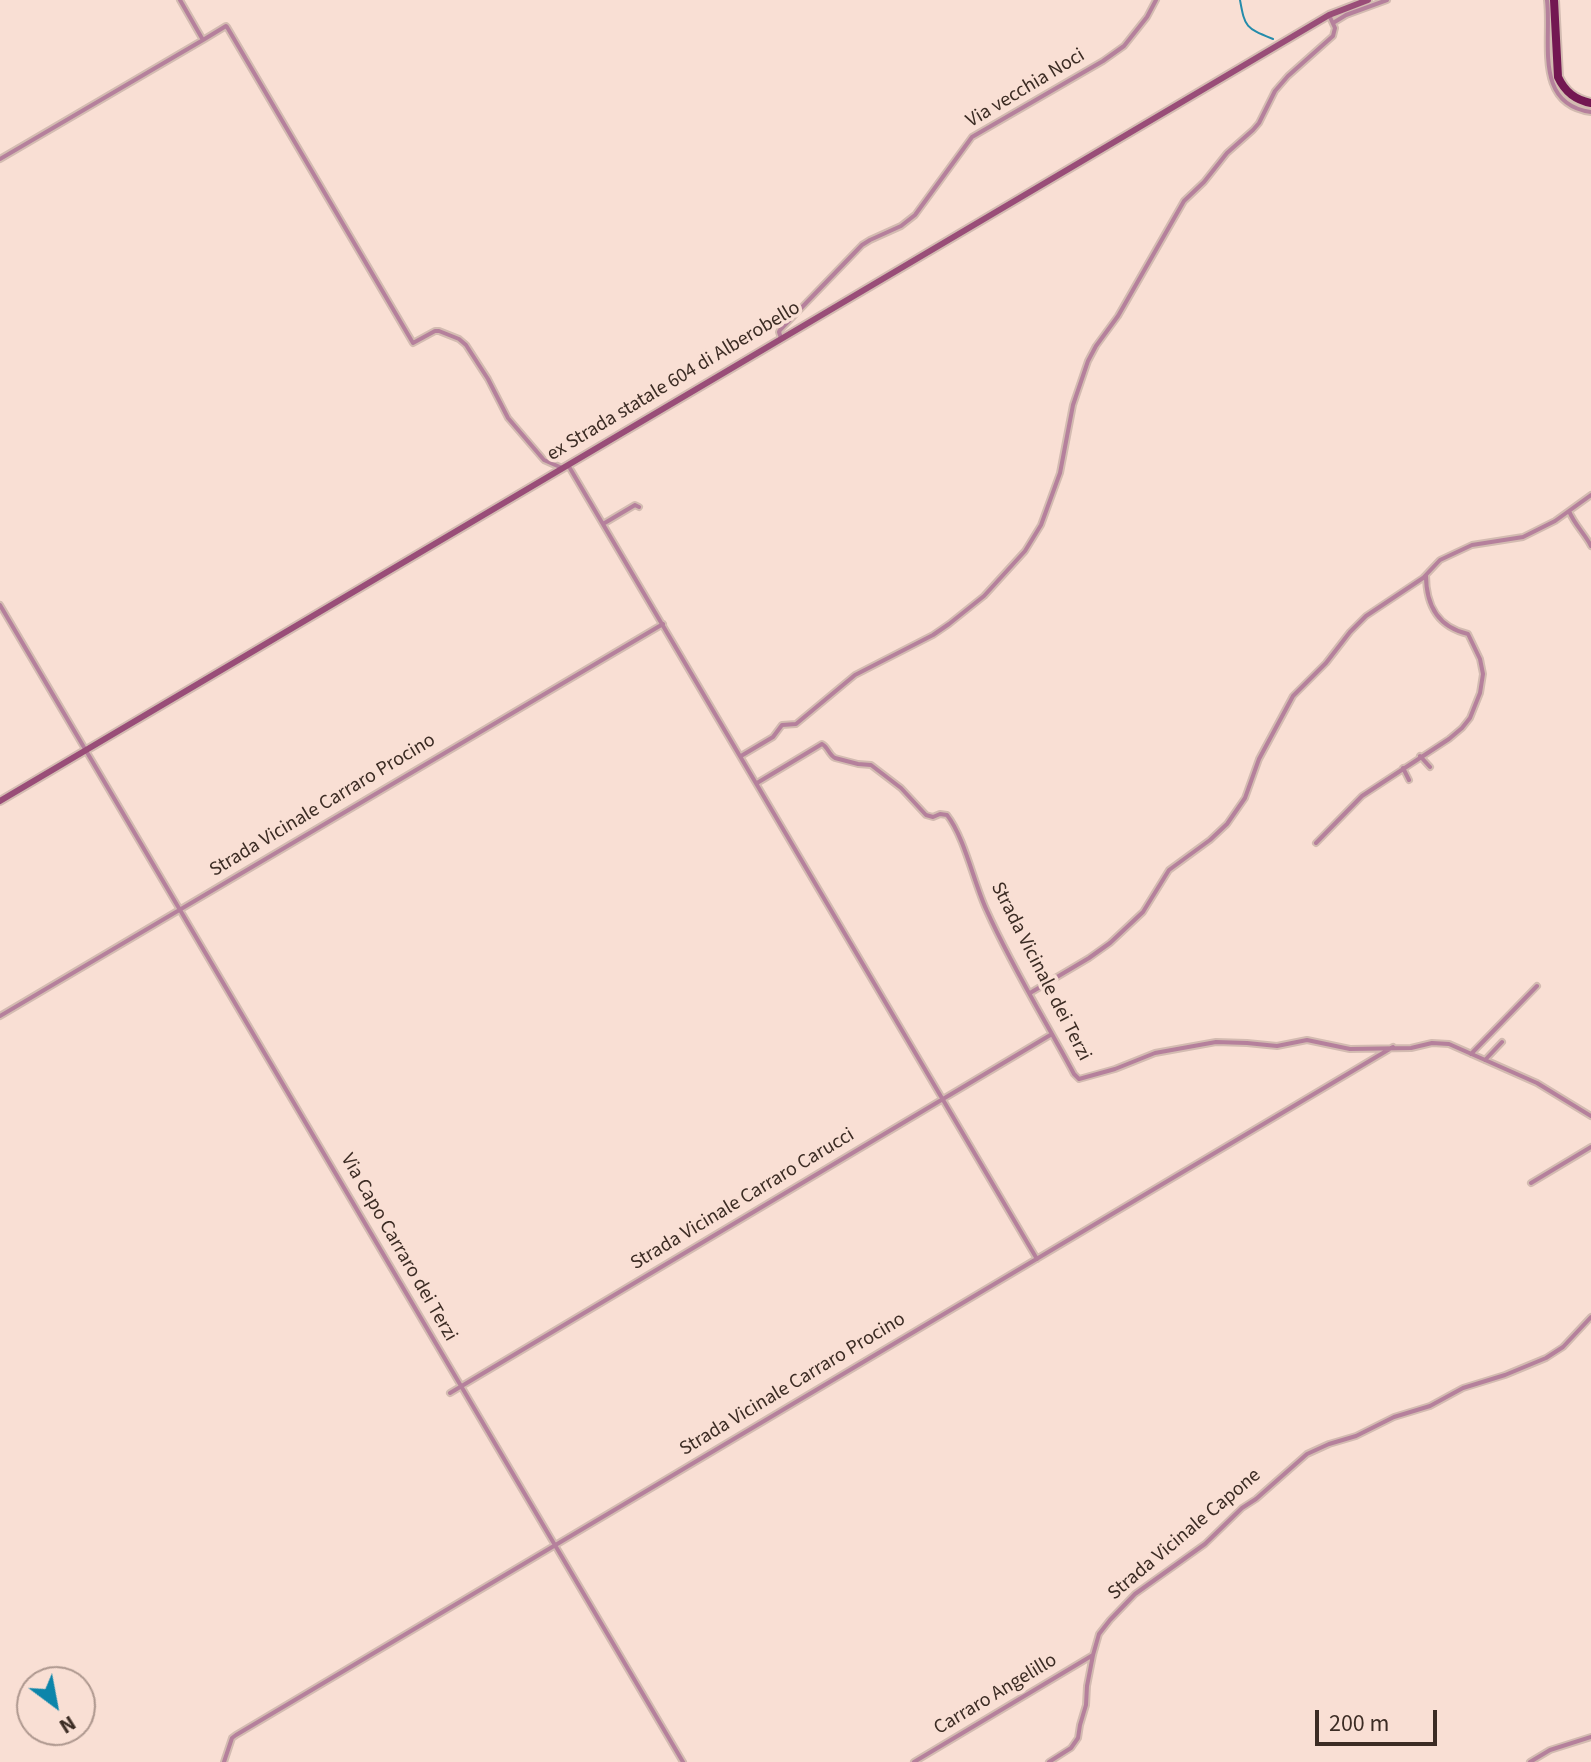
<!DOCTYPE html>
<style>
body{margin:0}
#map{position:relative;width:1591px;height:1762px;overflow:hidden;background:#f9dfd4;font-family:"Source Sans 3",sans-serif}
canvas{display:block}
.north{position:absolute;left:16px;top:1666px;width:80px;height:80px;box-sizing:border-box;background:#f9dfd4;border:2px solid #ad978e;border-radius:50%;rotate:148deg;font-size:22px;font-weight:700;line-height:32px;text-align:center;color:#3c2c24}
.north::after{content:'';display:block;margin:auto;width:28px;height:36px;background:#0c85aa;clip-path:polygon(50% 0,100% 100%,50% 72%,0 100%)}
.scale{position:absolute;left:1315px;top:1710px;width:122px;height:36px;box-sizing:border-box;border:4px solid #3c2c24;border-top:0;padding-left:10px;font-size:24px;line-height:28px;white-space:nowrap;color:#3c2c24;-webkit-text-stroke:6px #f9dfd4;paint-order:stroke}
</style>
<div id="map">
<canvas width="1591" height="1762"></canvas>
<div class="north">N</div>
<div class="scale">200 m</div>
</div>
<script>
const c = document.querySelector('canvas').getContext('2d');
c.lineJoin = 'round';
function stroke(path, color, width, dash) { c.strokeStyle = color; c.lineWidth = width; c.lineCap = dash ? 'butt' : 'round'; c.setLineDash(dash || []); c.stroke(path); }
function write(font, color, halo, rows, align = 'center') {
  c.font = font + ' "Source Sans 3",sans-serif'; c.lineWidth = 7; c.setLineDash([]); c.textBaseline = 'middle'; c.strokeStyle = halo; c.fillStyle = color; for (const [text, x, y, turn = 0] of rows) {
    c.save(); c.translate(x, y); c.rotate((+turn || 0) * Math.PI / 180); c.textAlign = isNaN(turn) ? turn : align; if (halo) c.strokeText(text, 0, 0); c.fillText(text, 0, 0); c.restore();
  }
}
const stream = new Path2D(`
 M1240,0c5,28 6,28 33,39`);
const minor = new Path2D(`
 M180,0l23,40 23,-14 1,1 186,316 22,-12h4l20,8 7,6 22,34 20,39 36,42 18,8
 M1547,0c5,40 -14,104 44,112
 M1333,23l13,-8 41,-15
 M0,159l203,-119
 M781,338l-2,-6 1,-2 82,-85 8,-5 31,-14 14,-11 57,-78 131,-76 21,-15 23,-29 9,-17
 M568,465l469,794
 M1569,511c5,13 16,23 22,35
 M603,524l32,-19 4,2
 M0,605l683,1157
 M741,756l32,-19 9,-12 14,-1 59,-49 78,-40 16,-11 35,-28 41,-45 16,-26 19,-52 13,-68 15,-44 8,-15 22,-30 66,-115 20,-19 23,-29 26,-23 6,-7 16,-32 13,-15 45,-40 2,-8 -6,-13
 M1420,756l10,11
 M1403,768l6,12
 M757,783l65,-39c6,3 7,11 13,14l23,6 13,1 30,23 25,27 7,2 7,-3 7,1c18,23 27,69 40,96 25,56 58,109 87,163l5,5 36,-10 40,-16 61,-11 31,1 30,3 30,-6 43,9 61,-1 21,-5 17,1 88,39 54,33
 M1316,843l46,-47 87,-57 13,-11 8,-10 10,-25 3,-19 -3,-15 -12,-25c-30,-7 -42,-28 -42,-59
 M1030,993l59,-35 21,-15 33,-31 26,-42 41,-30 17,-16 18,-26 14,-39 34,-63 33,-33 24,-31 16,-16 57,-38 17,-18 32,-15 51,-8 32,-16 36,-26
 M0,1016l663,-392
 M1471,1054l66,-68
 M1485,1060l17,-18
 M1531,1183l60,-36
 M450,1393l602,-359
 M224,1762l8,-24 4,-3 1157,-688
 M914,1762l179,-107
 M1049,1762l22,-14 7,-10 2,-13 6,-20 1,-19 6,-31 6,-21 11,-14 25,-26 70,-50 37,-36 14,-9 51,-45 22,-10 27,-8 38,-19 36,-11 33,-18 42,-13 41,-17 17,-11 28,-30
 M1530,1762l20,-12 41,-13`);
const secondary = new Path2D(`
 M0,801l1329,-786 39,-15`);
const trunk = new Path2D(`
 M1554,0l4,77c7,15 17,23 33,26`);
const streetNames = [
 ["Via vecchia Noci",1026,89,-31],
 ["ex Strada statale 604 di Alberobello",674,382,-31],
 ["Strada Vicinale Carraro Procino",323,806,-31],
 ["Strada Vicinale dei Terzi",1040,972,63],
 ["Strada Vicinale Carraro Carucci",743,1200,-31],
 ["Via Capo Carraro dei Terzi",398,1248,60],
 ["Strada Vicinale Carraro Procino",793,1385,-31],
 ["Strada Vicinale Capone",1185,1535,-40],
 ["Carraro Angelillo",996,1695,-31]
];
stroke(stream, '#258cab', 2);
stroke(minor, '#d3bbb1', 8);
stroke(secondary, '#d3bbb1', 10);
stroke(trunk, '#d3bbb1', 12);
stroke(minor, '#b5809c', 4);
stroke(secondary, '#994d78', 6);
stroke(trunk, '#731752', 8);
write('20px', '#3c2c24', '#f9dfd4', streetNames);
</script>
